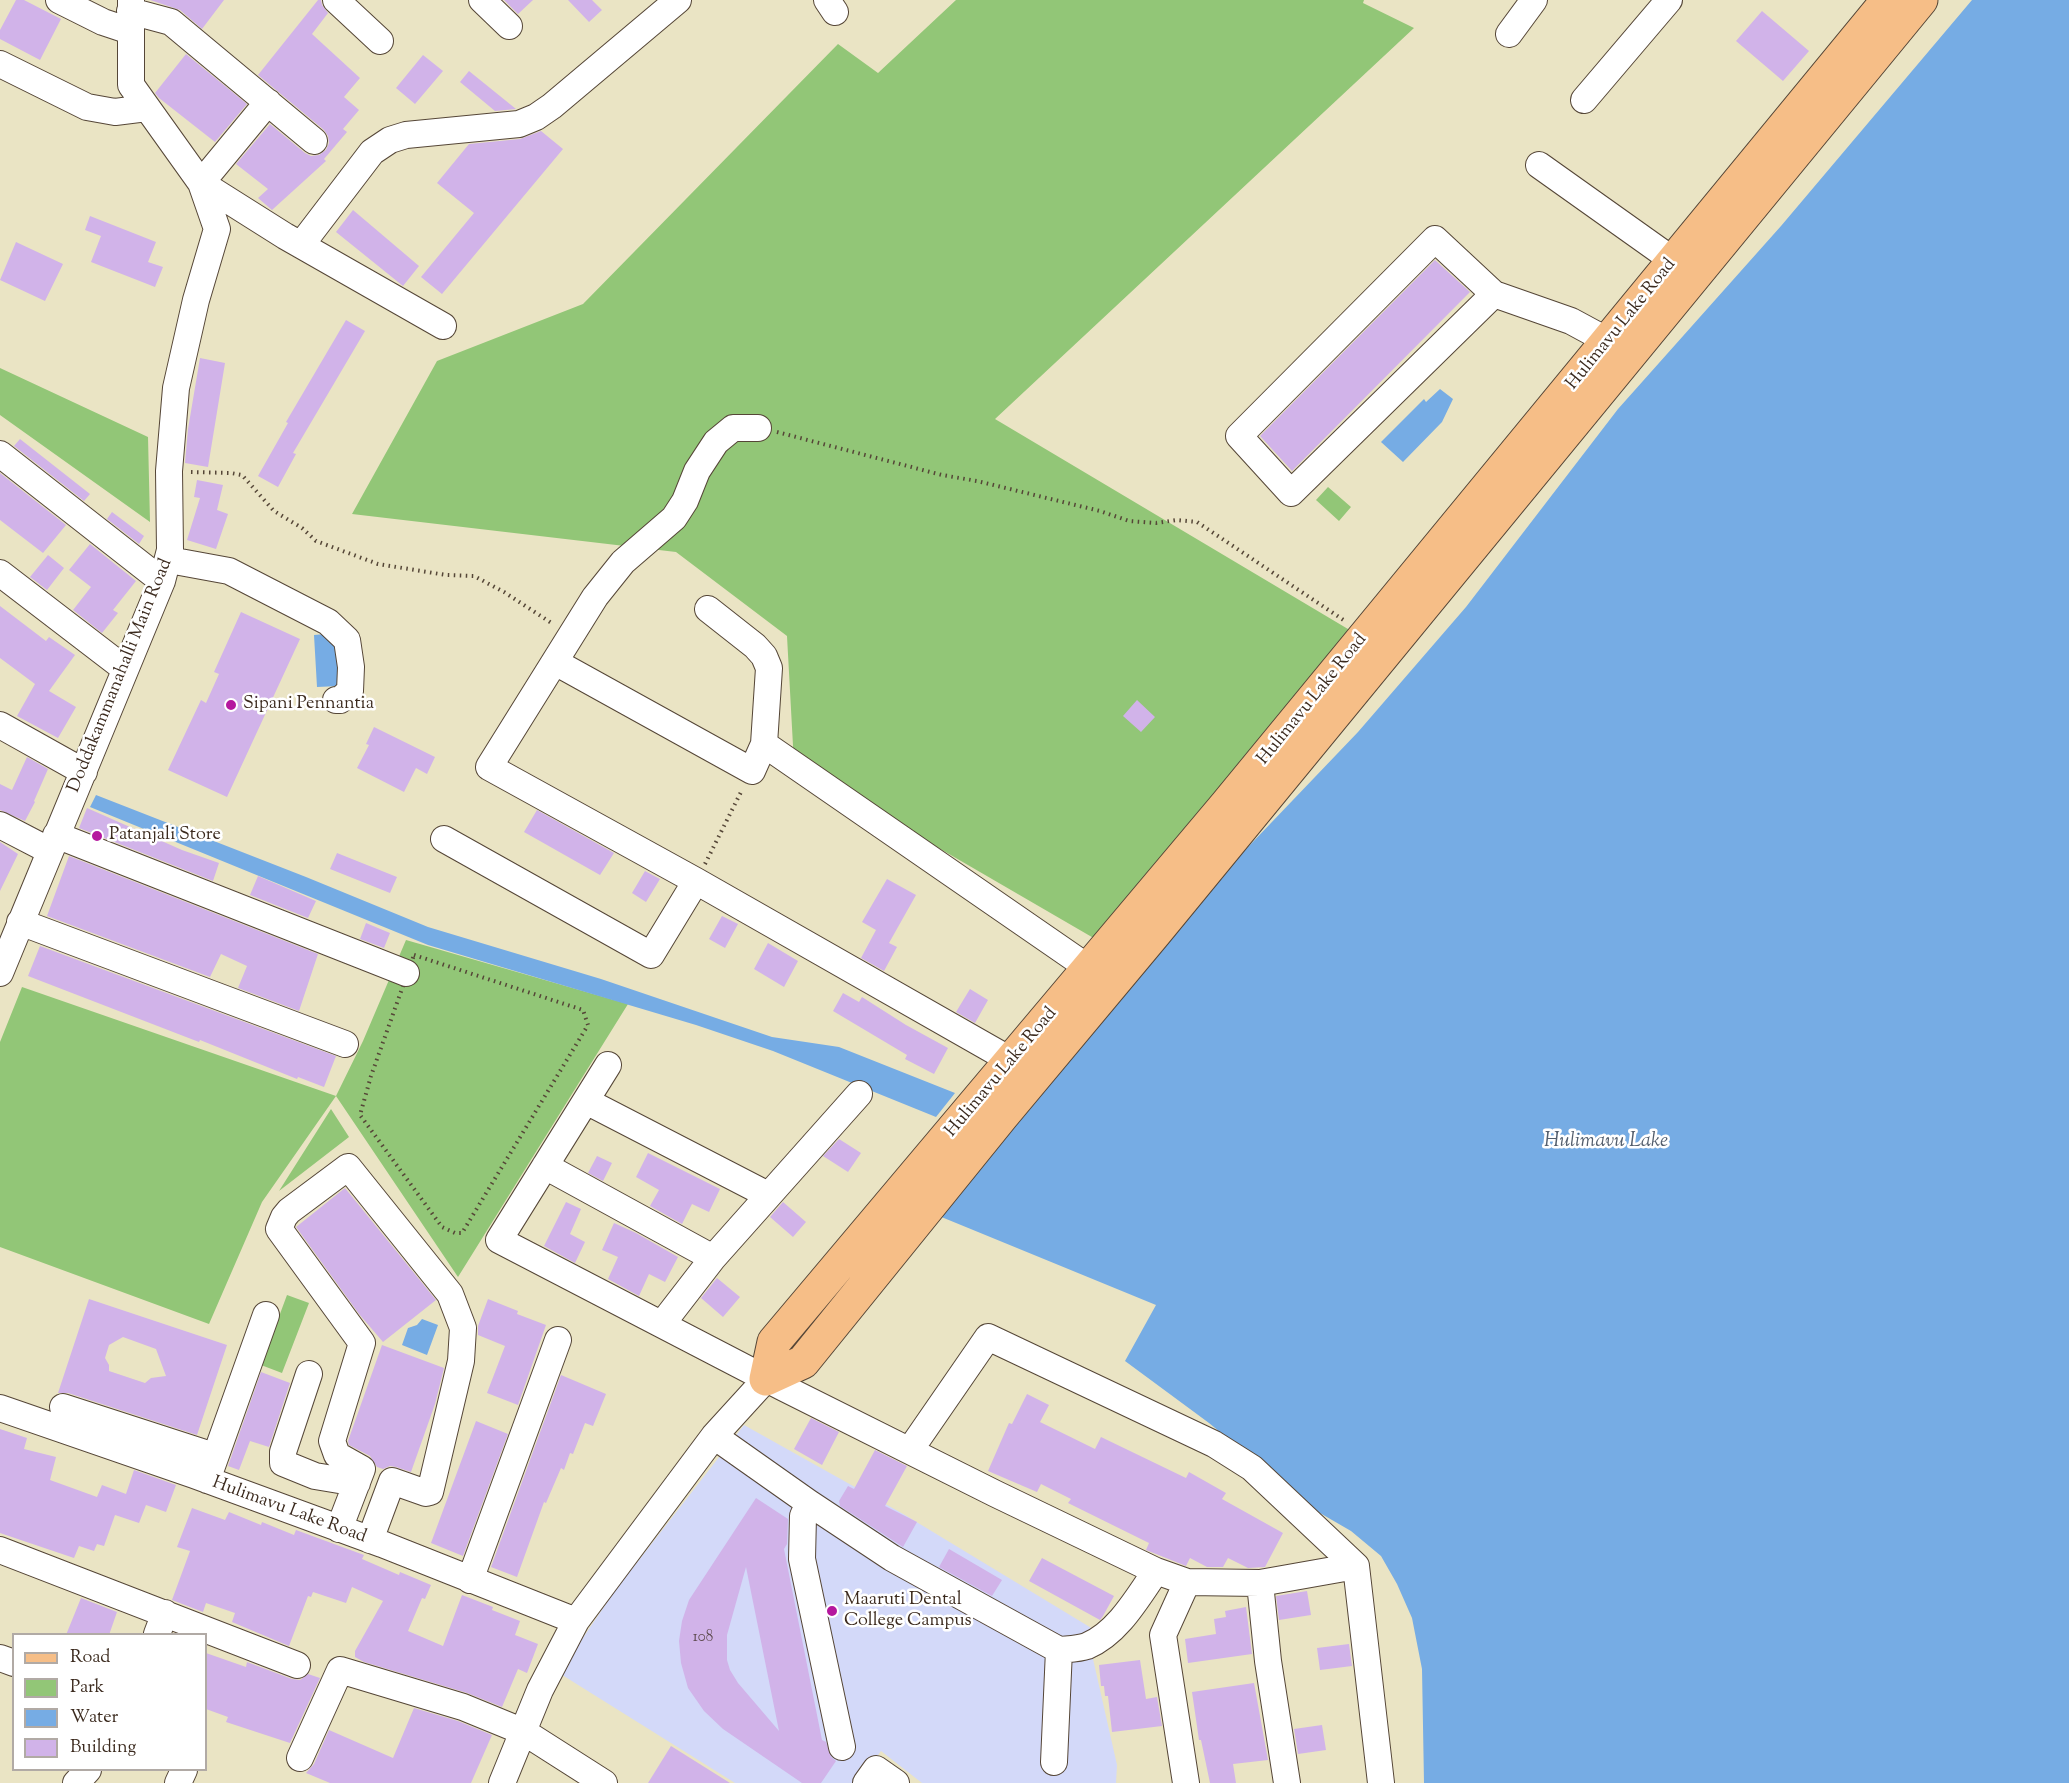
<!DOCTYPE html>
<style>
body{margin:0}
#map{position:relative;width:2069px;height:1783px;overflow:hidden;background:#eae4c4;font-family:"Sorts Mill Goudy",serif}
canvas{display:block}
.legend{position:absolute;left:12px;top:1633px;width:195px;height:138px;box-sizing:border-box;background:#fff;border:2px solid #b1aaa5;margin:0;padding:8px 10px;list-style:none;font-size:18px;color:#3b2a1e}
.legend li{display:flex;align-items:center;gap:12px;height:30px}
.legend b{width:30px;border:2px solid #b1aaa5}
</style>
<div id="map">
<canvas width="2069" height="1783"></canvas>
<ul class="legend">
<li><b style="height:8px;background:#f6be87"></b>Road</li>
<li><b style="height:16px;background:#92c677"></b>Park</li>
<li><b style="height:16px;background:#76ace4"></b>Water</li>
<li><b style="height:16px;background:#d1b3e9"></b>Building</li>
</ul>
</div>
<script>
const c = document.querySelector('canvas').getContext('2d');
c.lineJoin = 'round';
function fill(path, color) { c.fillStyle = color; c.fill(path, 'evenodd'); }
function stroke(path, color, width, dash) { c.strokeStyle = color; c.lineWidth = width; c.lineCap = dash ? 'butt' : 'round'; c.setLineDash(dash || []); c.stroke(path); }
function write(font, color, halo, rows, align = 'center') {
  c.font = font + ' "Sorts Mill Goudy",serif'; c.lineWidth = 5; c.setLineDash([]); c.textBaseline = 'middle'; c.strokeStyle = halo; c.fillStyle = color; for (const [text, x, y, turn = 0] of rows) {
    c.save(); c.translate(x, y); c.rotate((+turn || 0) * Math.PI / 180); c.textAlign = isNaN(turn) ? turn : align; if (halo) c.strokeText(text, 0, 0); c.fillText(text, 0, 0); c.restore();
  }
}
const built = new Path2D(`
 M744,1425l161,90 188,114v30l24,106 -1,18h-194l-41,-32 -24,32h-122l-176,-110 55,-81z`);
const green = new Path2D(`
 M956,0h408l-1,3 51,25 -419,391 358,213 -256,308 -303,-176 -7,-128 -111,-84 -324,-38 85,-153 146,-57 255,-260 40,29z
 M0,368l148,69 2,85 -150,-107z
 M1328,487l23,20 -12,14 -23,-21z
 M406,940l222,64 -170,273 -122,-181 -74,106 -53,122 -209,-77v-205l22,-55 314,109 27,-55z
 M331,1109l18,28 -70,54z
 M287,1295l22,8 -27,70 -21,-8z`);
const water = new Path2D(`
 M1972,0h97v1783h-645l-2,-114 -10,-51 -15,-34 -16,-28 -30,-25 -38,-22 -104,-86 -84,-62 31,-56 -217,-89 266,-324 153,-160 108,-125 152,-198 163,-183z
 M1440,389l13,10 -11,23 -39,40 -22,-20 43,-43 2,3z
 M337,633l2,53 -22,1 -3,-52z
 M96,795l210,82 122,50 173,52 171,58 67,10 116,46 -19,24 -163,-66 -77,-26 -268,-80 -338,-138z
 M422,1319l16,6 -11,30 -25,-10 6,-17 9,-3z`);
const building = new Path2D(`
 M16,0h8l37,19 -21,41 -40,-21v-9z
 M150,0h74l-22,29 -22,-19z
 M318,0h3l1,5 6,8 -16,21 48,44 -16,19 15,13 -16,19 4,3 -23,27 2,2 -54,49 -14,-12 10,-9 -32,-25 34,-40 35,29 6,3 8,-1 7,-5 3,-7 -1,-7 -4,-6 -66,-55z
 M504,0h29l-15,14z
 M568,0h24l10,10 -13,12z
 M1762,11l47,40 -26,30 -47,-40z
 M186,54l61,50 -32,38 -56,-44 -4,-5z
 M423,55l20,16 -28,33 -19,-16z
 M469,71l47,38 -21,2 -35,-29z
 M541,131l22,18 -121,145 -21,-17 53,-64 -37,-30 32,-39 51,-5z
 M353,210l66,56 -16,20 -67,-54z
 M90,216l66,26 -8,20 15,5 -8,20 -64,-25 10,-26 -16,-6z
 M16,242l47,22 -18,37 -45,-21z
 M1435,260l35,32 -178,179 -32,-35z
 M346,320l19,11 -72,122 3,1 -18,33 -20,-11 30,-53 -2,-1z
 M200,358l25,5 -17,104 -23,-4 3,-34z
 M20,439l70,55 -6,7 -70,-55z
 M0,473l66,52 -23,28 -43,-33z
 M197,480l26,5 -6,25 11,4 -12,35 -29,-9 13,-42 -6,-1z
 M112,512l32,24 -5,8 -32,-25z
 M90,544l46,37 -23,29 5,3 -16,20 -29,-23 18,-23 -22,-17z
 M48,555l16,13 -17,22 -17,-13z
 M0,606l46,35 3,-4 26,18 -26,36 27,16 -18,31 -41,-22 18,-32 -35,-26z
 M241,612l59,27 -73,158 -59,-27 33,-70 5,3 13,-29 -5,-2z
 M1137,700l18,17 -14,15 -18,-16z
 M374,727l61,30 -8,17 -11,-6 -12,24 -47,-24 12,-23 -3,-1z
 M27,757l21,12 -14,32 1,1 -10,19 -25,-11v-26l12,6z
 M87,808l95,42 37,13 -6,18 -134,-53z
 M537,810l77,43 -14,22 -76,-43z
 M0,842l18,12 -18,37z
 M337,853l60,24 -7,16 -60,-24z
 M69,856l249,98 -19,57 -61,-23 9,-22 -26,-12 -11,23 -163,-61z
 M645,871l15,8 -14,23 -14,-9z
 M258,876l58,25 -8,17 -58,-23z
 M887,879l29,16 -27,48 8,4 -13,24 -23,-13 15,-28 -14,-8z
 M722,916l16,8 -13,24 -16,-9z
 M366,923l24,10 -6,15 -24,-9z
 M768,943l30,18 -14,26 -30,-18z
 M40,946l296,110 -12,31 -26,-10 -1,2 -97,-39 -1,2 -171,-66z
 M970,989l18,11 -13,23 -19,-11z
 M843,993l16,9 3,-5 44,28 42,23 -14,26 -29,-15 2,-4 -74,-44z
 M839,1139l22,14 -13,19 -25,-16z
 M648,1153l72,36 -11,23 -17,-8 -10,20 -32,-18 9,-16 -23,-13z
 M597,1156l15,7 -9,18 -15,-8z
 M345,1188l91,112 -53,42 -24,-28 -63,-87z
 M566,1202l15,7 -11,25 15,8 -10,21 -31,-17z
 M783,1202l23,20 -13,15 -23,-20z
 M614,1223l22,10 42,24 -13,25 -16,-8 -10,22 -31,-17 10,-22 -16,-7z
 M717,1278l23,19 -17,20 -22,-19z
 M89,1299l138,46 -30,90 -129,-42h-10zM123,1337l33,12 10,27 -15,2 -6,5 -36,-12v-6l-4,-7 4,-13z
 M488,1299l30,12 -1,3 29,11 -28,80 -31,-12 18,-47 -27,-11v-9z
 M382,1345l62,23 -9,36 -24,68 -15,-5 -6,-1 -7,3 -6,-2 -7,-11 -21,-11 -1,-4z
 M261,1372l29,11 -21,64 -19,-6 -11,29 -11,-4z
 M561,1375l45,19 -13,32 -8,-3 -12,31 -3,-1 -6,17 -3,-2 -15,35 -2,-1 -27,75 -26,-10z
 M1027,1394l22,11 -9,17 55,27 6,-12 85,41 3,-6 37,21 -4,6 61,34 -18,34 -17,1 -20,-10 -5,9h-16l-17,-9 -4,8 -40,-16 3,-7 -81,-40 3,-4 -30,-15 -4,8 -49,-21 21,-48 3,1z
 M811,1418l28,14 -17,33 -28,-16z
 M476,1421l32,13 -45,122 -32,-13z
 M0,1429l27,9 -3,11 32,8 -6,23 47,17 5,-12 24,9 8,-24 42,15 -10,27 -20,-7 -7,18 -24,-8 -11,31 -7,-2 -3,7 -15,-5 -5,12 -74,-25z
 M875,1450l32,16 -22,40 32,16 -14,25 -63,-41 -1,-5 9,-15 6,3z
 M756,1498l32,21 -1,25 -3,5 38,191 4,2 5,15 5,4 -15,22h-19l-79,-54 -19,-18 -16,-23 -7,-25 -2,-22 3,-20 7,-21zM746,1567l33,164 -41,-48 -8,-13 -3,-10v-25z
 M192,1508l33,12 4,-8 32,13 1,-3 32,13 2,-5 68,25 -2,4 37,16 1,-3 31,13 -6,14 -3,-1 -14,33 35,15 19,-51 31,12 -1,3 28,11 -5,14 23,9 -11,29 -9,-4 -16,38 -35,-14 -103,-31 -9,-5v-6l28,-50 -31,-14 -6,16 -33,-11 -2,5 -3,-1 -19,50 -57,-24 3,-9 -29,-10 -3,9 -31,-12 18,-49 -13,-4z
 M949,1549l53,31 -10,16 -53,-29z
 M1042,1558l72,38 -11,20 -3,4 -71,-39z
 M1307,1591l4,24 -32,5 -3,-24z
 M81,1598l36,14 -8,23h-43z
 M1246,1607l6,47 -64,9 -3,-24 31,-5 -2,-15 12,-2 -1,-6z
 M1349,1644l3,22 -32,4 -3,-22z
 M206,1653l40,14 1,-5 45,17 8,1 8,-6 12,4 -30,65 -64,-21 2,-5 -22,-8z
 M1140,1660l6,39 11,-2 5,29 -50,6 -4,-36h-3l-1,-10h-3l-2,-21z
 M1254,1683l14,77 -35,4 3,19h-26l-9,-43h-2l-7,-48z
 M414,1708l44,13 34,14 -21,48h-141l-24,-10 8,-9 15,-34 64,28z
 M1322,1725l4,25 -28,4 -4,-25z
 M671,1746l59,37h-82z`);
const path = new Path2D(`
 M777,432l165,43 35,6 123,30 29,10 27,2 21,-3 20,2 148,99
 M191,472l40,1 11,2 32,36 28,17 14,13 62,23 68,11 28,1 30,16 49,32
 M705,864l37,-74
 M414,955l169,55 5,15 -126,208h-7l-13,-6 -82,-112 11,-39z`);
const minor = new Path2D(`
 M59,0l44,22 27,9
 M336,0l44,41
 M482,0l27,26
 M827,0l8,12
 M130,11l41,11 143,119
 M1509,34l25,-34
 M0,64l87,43 28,5 32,-4
 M1584,100l85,-100
 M268,102l-67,81 84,53 158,90
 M1539,165l135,96
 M301,245l71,-93 18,-12 16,-5 113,-11 17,-7 16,-11 126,-106
 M1494,294l-203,199 -52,-57 196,-197 59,55 77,27 37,20
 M758,428h-25l-17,14 -19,29 -12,30 -11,17 -51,44 -28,35 -106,170 207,114 316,180 13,11
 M0,454l162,127
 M169,560l60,11 99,51 19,18 4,27 -1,24 -10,9h-4
 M0,573l125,96
 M555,662l197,109 12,-27 5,-76 -5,-12 -9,-10 -47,-37
 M0,725l84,47
 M764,744l326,225
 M0,825l50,26
 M56,835l350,138
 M444,839l207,116 45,-74
 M20,922l325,122
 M0,973l162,-392 8,-31 -1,-79 7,-83 20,-88 21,-71 -16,-46 -70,-98v-85
 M608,1065l-109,175 283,147 214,107 160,77 31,11 73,1 96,-17 25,217
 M586,1101l182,94
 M545,1166l168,92
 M662,1324l51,-66 146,-164
 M309,1374l-26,78v11l32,13 42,7
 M63,1407l139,45
 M0,1408l194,67 188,69 194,77
 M714,1436l95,67 -6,13 -1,43 40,188
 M910,1450l78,-113 226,107 38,24 104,98
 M207,1480l59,-165
 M809,1503l83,55 167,92c9,-1 19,-1 28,-4 31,-13 51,-49 69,-75
 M339,1529l23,-60 -25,-14 -5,-14 30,-98 -83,-114 5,-12 5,-6 59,-44 102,127 13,34 -2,33 -31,131 -4,1 -34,-12 -22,59
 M0,1550l297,115
 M470,1580l88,-240
 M1260,1583l8,78 19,122
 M157,1634l8,-21
 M0,1658l14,5
 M300,1758l40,-88 123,37 61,25 80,51
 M1054,1762l5,-112
 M76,1783l12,-13
 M178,1783l6,-13
 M502,1783l38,-93 36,-69 138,-185 52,-57
 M866,1783l10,-14 20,14
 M1186,1783l-23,-148 24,-53`);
const major = new Path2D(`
 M766,1379l37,-17 199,-246 153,-183 766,-933
 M766,1379l8,-37 452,-537 662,-805`);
const markers = [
 [231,705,6,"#b5179e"],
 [97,836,6,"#b5179e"],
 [832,1611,6,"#b5179e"]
];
const numberNames = [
 ["108",703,1638]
];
const streetNames = [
 ["Hulimavu Lake Road",1622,325,-51],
 ["Doddakammanahalli Main Road",121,676,-68],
 ["Hulimavu Lake Road",1313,700,-51],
 ["Hulimavu Lake Road",1002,1073,-50],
 ["Hulimavu Lake Road",289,1511,20]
];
const poiNames = [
 ["Sipani Pennantia",243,705],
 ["Patanjali Store",109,836],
 ["Maaruti Dental",844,1601],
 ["College Campus",844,1622]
];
const waterNames = [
 ["Hulimavu Lake",1606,1143]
];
fill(built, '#d3d9f9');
fill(green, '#92c677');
fill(water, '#76ace4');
fill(building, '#d1b3e9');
stroke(minor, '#554637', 28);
stroke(major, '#554637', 35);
stroke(path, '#554637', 4, [1.5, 4.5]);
stroke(minor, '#fff', 26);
stroke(major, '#f6be87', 33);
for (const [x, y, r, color] of markers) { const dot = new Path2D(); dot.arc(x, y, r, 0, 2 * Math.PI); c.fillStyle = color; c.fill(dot); stroke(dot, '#fff', 2); }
write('15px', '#604c51', null, numberNames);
write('18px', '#3b2a1e', '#fff', streetNames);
write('18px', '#3b2a1e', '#fff', poiNames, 'left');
write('italic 20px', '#535e6d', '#fff', waterNames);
</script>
